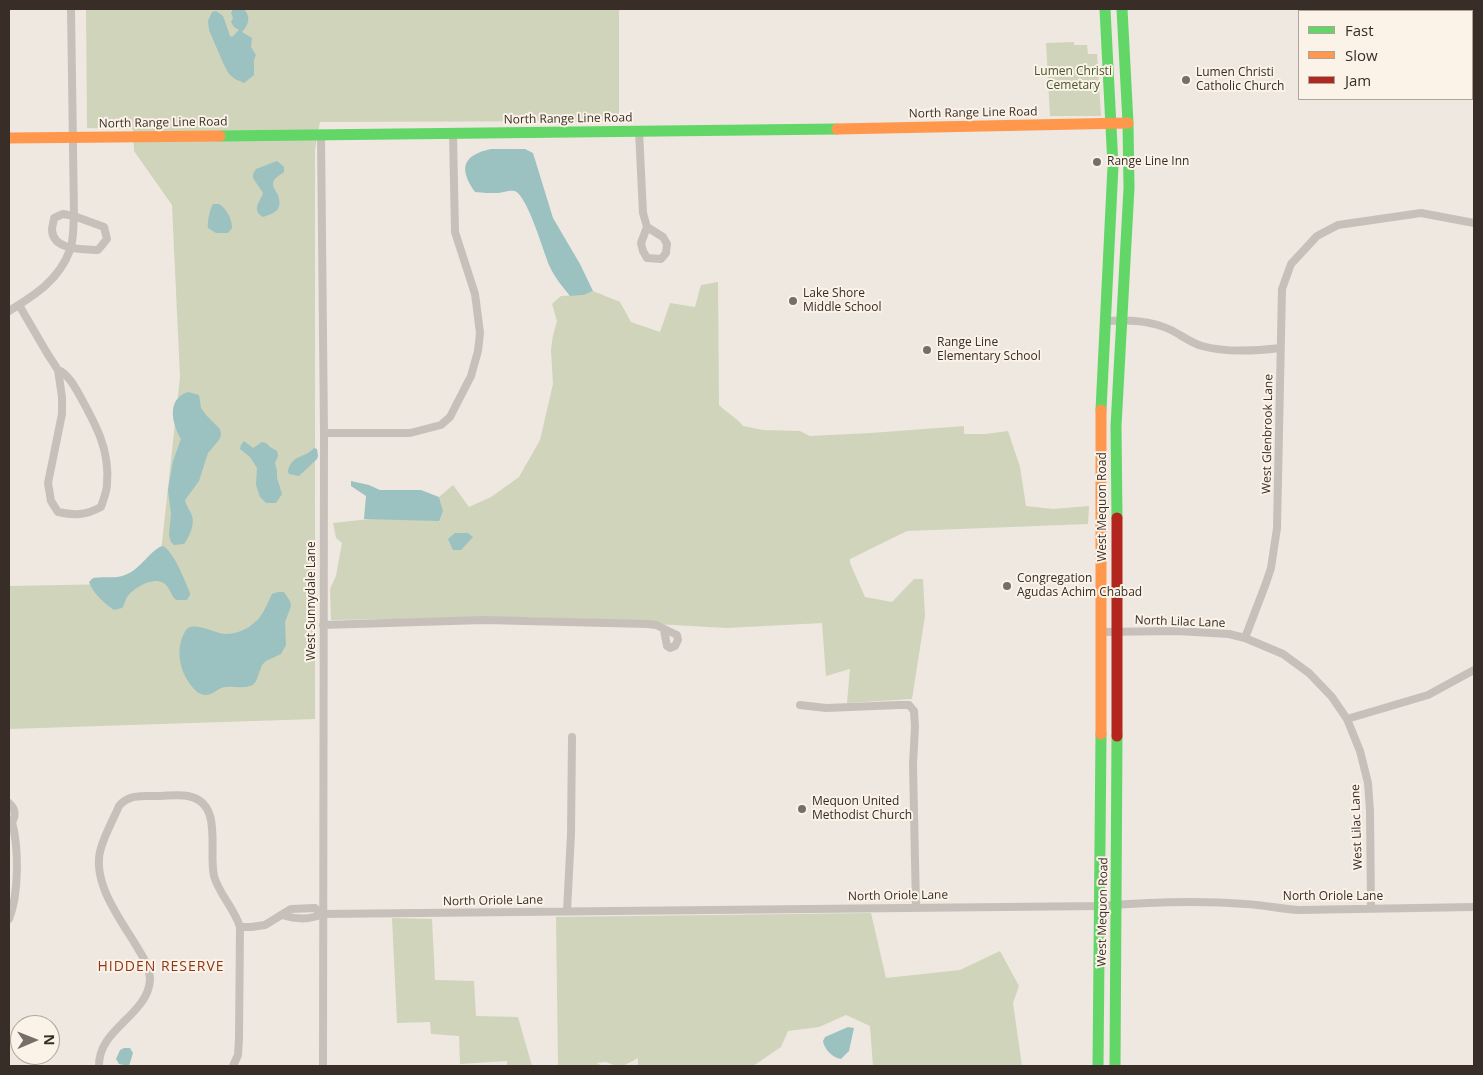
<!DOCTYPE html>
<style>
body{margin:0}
#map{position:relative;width:1483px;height:1075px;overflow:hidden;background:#eee8e1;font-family:"Open Sans",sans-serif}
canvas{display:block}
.frame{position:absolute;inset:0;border:10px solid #382d27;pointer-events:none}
.legend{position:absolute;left:1298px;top:10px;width:175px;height:90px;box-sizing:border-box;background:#fbf2e8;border:1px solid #ada39b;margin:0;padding:6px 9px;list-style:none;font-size:15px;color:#382d27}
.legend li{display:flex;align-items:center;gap:10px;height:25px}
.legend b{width:25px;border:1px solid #ada39b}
.north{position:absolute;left:10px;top:1015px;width:50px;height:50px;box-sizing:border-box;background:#fbf2e8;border:1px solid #ada39b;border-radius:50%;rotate:89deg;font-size:14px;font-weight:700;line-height:20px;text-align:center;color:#382d27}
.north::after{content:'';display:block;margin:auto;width:18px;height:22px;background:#786e68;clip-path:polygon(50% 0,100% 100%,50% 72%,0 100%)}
</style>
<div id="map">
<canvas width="1483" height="1075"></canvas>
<div class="frame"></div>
<ul class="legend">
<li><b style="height:6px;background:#63d668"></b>Fast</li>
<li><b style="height:6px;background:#ff974d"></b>Slow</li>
<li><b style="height:6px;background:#b3261e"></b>Jam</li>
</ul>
<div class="north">N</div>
</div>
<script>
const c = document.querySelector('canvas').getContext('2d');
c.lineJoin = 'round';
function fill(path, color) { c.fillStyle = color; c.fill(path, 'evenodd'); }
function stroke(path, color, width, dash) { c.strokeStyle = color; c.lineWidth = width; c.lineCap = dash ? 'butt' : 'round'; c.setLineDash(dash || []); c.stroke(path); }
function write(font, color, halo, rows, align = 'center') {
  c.font = font + ' "Open Sans",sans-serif'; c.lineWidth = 4; c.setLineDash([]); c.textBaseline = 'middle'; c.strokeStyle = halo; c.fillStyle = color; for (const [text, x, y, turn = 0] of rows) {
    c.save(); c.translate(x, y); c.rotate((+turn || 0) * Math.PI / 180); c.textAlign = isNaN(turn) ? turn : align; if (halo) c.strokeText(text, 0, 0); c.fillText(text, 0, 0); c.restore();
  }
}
const green = new Path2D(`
 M86,9h533v112l-299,1 -5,27v570l-306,10v-143l108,-2 44,-32 19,-175 -8,-172 -38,-54 -1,-22 -46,-1z
 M1074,42v3h13l1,9h9l4,62h-51l-4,-73z
 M718,282l1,123c8,8 17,12 24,21l20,4 37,1 10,5 61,-3 93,-7v8h22l22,-3 12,36 6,39 27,3 36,-3 -1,18 -181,7 -57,28v4l15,34 27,5 22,-23h9l2,37 -13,83 -65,4 3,-34 -24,7 -4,-53 -95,5 -198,-11 -198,3 -1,-31 6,-13 6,-33 -6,-5 -3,-15 110,-12 -4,-14 14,-12 16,22 22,-10 28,-20 21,-37 13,-56 -2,-34 2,-15 4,-14 -5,-17 9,-8 23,-1 9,-4 27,11 11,20 29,10 10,-29 25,4 6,-22z
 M871,913l15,65 74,-8 40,-19 19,35 -6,17 9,63h-149l-3,-40 -24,-11 -27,12 -31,4 -7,16 -28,19h-115v-8l-15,8h-7l-10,-4 -9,1 5,3h-44l-2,-149z
 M392,918l40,1 3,61 39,1 2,35 42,1 14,49h-25v-5l-47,3 -1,-28 -28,-2 -1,-12 -33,1z`);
const water = new Path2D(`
 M233,9h11c7,8 5,15 -2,23l10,6 -1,9 5,8 -2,5v15l-10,8 -9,-4 -6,-5 -5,-9 -15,-35 -1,-9 4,-9 4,-1 7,5 7,20 2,1 7,-7 -5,-3 -3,-5 2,-4 -2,-5z
 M491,149h34l8,4 20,65 27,46 13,27 -9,4 -14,1c-8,-10 -15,-18 -20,-29 -6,-13 -23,-74 -36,-76 -5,-1 -11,2 -16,2 -7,0 -15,0 -23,-1 -17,-24 -12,-37 16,-43z
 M277,161l7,6v5c-4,3 -10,6 -11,11 0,5 3,8 5,12 5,15 -3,18 -15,22 -12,-7 -3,-15 0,-24l-10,-15v-4l3,-5z
 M219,204c8,5 13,15 13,24l-4,5h-12l-8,-5c-1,-7 2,-19 5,-24z
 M188,392l11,3 2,13 5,7 14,14 1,6 -2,5 -11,13 -9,28 -14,19c1,6 5,10 7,16 3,9 -3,21 -8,28l-10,1 -3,-3 -2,-7 2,-21 -3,-24 5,-29 8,-22c-9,-15 -15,-40 7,-47z
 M244,441l9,7 9,-6 4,1 4,4 7,4 1,5 -3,7 2,8v7l5,16 -6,9h-10l-6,-6 -4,-12 1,-17 -7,-11 -10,-8 1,-4z
 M314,448l3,1 1,7 -1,3 -18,17 -10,-2 -1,-2c2,-13 10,-14 20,-19 2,-1 4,-3 6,-5z
 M351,481l18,4 11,5h41l18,7 4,14 -4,10 -75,-2 2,-23 -15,-10z
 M455,533h13l5,4 -12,13h-8l-5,-11z
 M163,546c11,6 22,35 27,47v2l-3,5h-11c-5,-4 -6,-12 -11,-16 -10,-9 -32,4 -38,13 -2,3 -2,7 -5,11l-8,2c-9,-6 -22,-18 -25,-28l4,-4c11,-2 22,1 32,-3 15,-5 27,-27 38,-29z
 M278,592h6l6,9 1,5 -6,16 1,23 -5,9 -15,7 -4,4 -6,16 -3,4c-10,4 -17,1 -27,2 -9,0 -14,11 -25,7 -5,-2 -8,-6 -11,-10 -11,-15 -15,-37 -4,-54 7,-10 30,4 40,4 10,0 20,-4 28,-11 9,-7 13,-19 18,-29z
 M848,1027l6,1 -5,23 -8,8c-8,-1 -17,-10 -18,-18l2,-4z
 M124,1048h6l3,5 -4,13 -10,-2 -3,-5 4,-9z`);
const street = new Path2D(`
 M639,131l4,82 4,14 -6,16 2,8 4,7 14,1 5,-6 1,-9 -4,-7 -16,-10
 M321,135l3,298 -1,633
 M63,214l11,2 30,11 3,12 -9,11c-14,-1 -45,1 -46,-20 0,-4 2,-9 2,-12z
 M19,305l28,48 11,17
 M9,311c26,-16 50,-31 61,-61 4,-10 3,-24 4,-34l-3,-207
 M1106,321c23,-1 44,-1 65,9 10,5 20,13 31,16 25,7 53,5 78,2
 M58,370c10,4 17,17 22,26 16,29 30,54 27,88 0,8 -4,16 -6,23 -15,8 -26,9 -43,5l-7,-11 -3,-18 14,-69v-17z
 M324,433h86l31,-8 9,-8 21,-41 7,-25 2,-18 -5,-39 -20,-62 -2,-98
 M323,625l161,-5 164,4 8,1 21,10 1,5 -3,6 -5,2 -3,-2 -3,-16
 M1101,632l75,-1 53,3 16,4 38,16 26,19 23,24 15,22 13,32 8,32 2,28 1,97
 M1245,638l21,-55 5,-15 6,-40 5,-239 9,-25 26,-28 21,-11 83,-12 53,10
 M800,705l26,3 73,-3h10l5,6 1,16 -2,37 3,143
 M1347,719l81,-24 46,-25
 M9,803c7,6 8,15 0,22
 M567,911l4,-77 1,-97
 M282,915c13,4 28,5 40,-1l778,-8c48,-4 98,-6 146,-2 18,1 35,5 53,6l175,-3
 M9,919c10,-25 10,-71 3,-97
 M240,927h11l14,-2 26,-16 24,-1 7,6
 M99,1066c-1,-37 49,-51 51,-86 0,-14 -9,-26 -16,-38 -16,-26 -43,-62 -33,-94 4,-14 12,-28 18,-42 10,-12 24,-10 38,-10 10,0 21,-2 31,0 36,7 20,54 26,80 5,18 20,32 26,51l-1,111 -1,17 -5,11`);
const fast = new Path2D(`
 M220,136l617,-7
 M1101,410l12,-244 -8,-157
 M1117,518l-1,-92 13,-238 -1,-65 -6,-114
 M1098,1066l3,-332
 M1115,1066l2,-330`);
const slow = new Path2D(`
 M837,129l291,-6
 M9,138l211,-2
 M1101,734v-324`);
const jam = new Path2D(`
 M1117,518v218`);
const markers = [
 [1186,80,5,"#786e68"],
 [1097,162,5,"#786e68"],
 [793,301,5,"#786e68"],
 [927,350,5,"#786e68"],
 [1007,586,5,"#786e68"],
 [802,809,5,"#786e68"]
];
const parkNames = [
 ["Lumen Christi",1073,72],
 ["Cemetary",1073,86]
];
const poiNames = [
 ["Lumen Christi",1196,73],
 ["Catholic Church",1196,87],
 ["Range Line Inn",1107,162],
 ["Lake Shore",803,294],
 ["Middle School",803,308],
 ["Range Line",937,343],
 ["Elementary School",937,357],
 ["Congregation",1017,579],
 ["Agudas Achim Chabad",1017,593],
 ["Mequon United",812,802],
 ["Methodist Church",812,816]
];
const streetNames = [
 ["North Range Line Road",973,113,-1],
 ["North Range Line Road",568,119,-1],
 ["North Range Line Road",163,123,-1],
 ["West Glenbrook Lane",1268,434,-89],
 ["West Mequon Road",1103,507,-90],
 ["West Sunnydale Lane",312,601,-90],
 ["North Lilac Lane",1180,622,2],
 ["West Lilac Lane",1357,827,-92],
 ["North Oriole Lane",898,896,-1],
 ["North Oriole Lane",1333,897],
 ["North Oriole Lane",493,901,-1],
 ["West Mequon Road",1103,912,-89]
];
const neighbourhoodNames = [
 ["HIDDEN RESERVE",161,967]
];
fill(green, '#cfd4ba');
fill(water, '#9bc1c1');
stroke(street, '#c7c0ba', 8);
stroke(fast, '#63d668', 11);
stroke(slow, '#ff974d', 11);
stroke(jam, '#b3261e', 11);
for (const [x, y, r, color] of markers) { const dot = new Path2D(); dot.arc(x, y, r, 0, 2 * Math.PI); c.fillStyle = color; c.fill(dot); stroke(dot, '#fbf2e8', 2); }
write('12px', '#475929', '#fbf2e8', parkNames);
write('12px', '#382d27', '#fbf2e8', poiNames, 'left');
write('12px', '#382d27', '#fbf2e8', streetNames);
c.letterSpacing = '1px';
write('14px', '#8e371a', '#fbf2e8', neighbourhoodNames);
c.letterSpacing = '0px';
</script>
